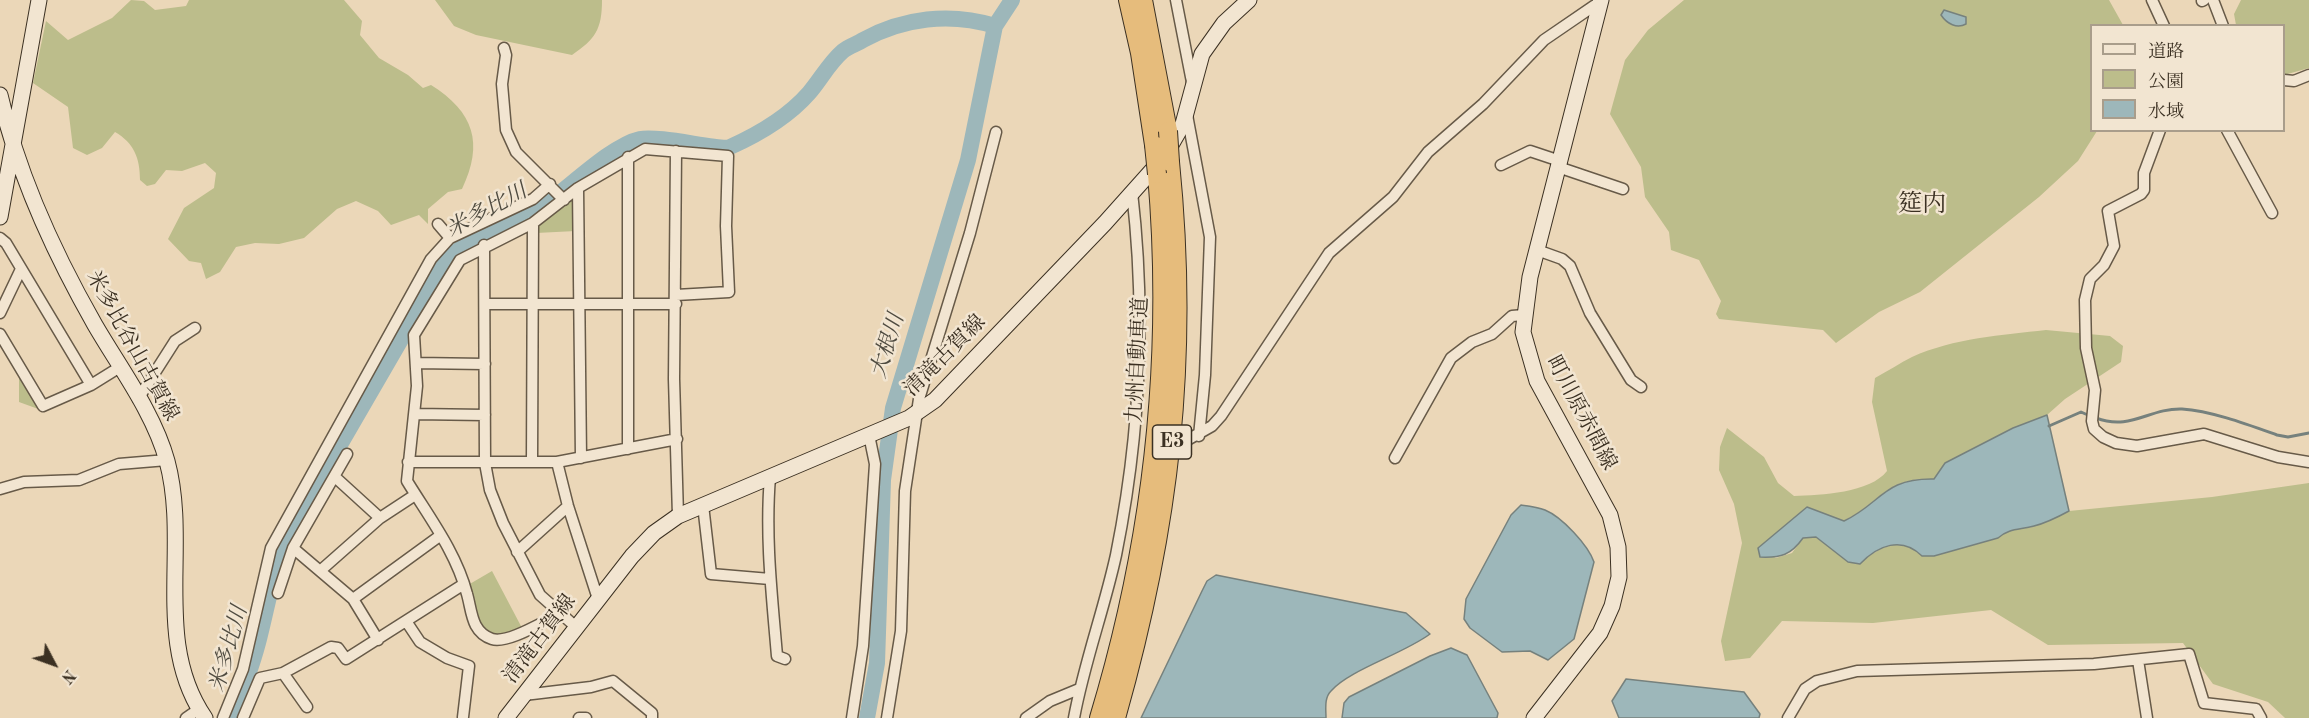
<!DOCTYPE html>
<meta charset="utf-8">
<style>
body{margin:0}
#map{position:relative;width:2309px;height:718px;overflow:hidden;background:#ebd7b8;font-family:"Old Standard TT","Noto Serif JP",serif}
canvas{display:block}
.legend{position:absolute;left:2090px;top:24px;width:195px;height:108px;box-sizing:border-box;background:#f2e5d1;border:2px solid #a99d8b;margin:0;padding:8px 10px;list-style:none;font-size:18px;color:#3b3022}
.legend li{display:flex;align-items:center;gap:12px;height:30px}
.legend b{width:30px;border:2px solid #a99d8b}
.north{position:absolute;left:24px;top:634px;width:60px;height:60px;-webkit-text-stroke:4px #f2e5d1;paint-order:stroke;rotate:131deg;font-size:16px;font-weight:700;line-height:24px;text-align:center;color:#3b3022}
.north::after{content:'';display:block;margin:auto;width:21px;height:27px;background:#3b3022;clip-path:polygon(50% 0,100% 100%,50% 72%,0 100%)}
</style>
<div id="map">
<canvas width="2309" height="718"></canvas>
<ul class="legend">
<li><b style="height:8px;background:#f2e5d1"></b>道路</li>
<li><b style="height:16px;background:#bcbd8b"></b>公園</li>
<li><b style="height:16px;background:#9db7ba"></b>水域</li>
</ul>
<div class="north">N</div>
</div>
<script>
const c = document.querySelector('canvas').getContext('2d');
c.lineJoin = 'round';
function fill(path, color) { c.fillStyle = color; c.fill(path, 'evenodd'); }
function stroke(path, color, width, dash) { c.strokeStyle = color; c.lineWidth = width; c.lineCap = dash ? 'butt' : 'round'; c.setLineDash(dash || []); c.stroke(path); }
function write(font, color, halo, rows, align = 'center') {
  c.font = font + ' "Old Standard TT","Noto Serif JP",serif'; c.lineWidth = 5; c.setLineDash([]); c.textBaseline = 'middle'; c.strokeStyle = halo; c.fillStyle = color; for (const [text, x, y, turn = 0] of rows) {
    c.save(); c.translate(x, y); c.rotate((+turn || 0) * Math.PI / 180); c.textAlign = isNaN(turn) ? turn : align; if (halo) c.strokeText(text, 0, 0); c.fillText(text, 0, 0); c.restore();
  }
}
const green = new Path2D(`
 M131,0l13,1 11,9 31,-4 3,-6h155l18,21 -2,14 19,23 29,17 15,13 8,-3c43,27 53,58 31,104l-14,3 -20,17v15l-9,-9 -28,10 -13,-14 -22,-10 -19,8 -33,29 -25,6 -24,-1 -19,4 -16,25 -14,7 -5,-16 -12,-2 -21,-22 16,-31 30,-20 2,-15 -11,-10 -23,8 -16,-1 -11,14 -8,2 -7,-6c0,-22 -6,-37 -25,-48l-13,16 -15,7 -14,-7 -5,-41 -35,-24 13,-62 22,19 44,-22z
 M435,0h167c0,30 -7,39 -30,55l-96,-20 -22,-9z
 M1684,0h425l14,25 -31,1v104l5,1 -19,30 -39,36 -119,95 -41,20 -43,31 -13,-13 -104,-11 -3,-5 5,-13 -22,-41 -28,-10 -2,-18 -24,-35 -4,-30 -31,-53 15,-54 23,-30z
 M2241,0h68v68l-25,7v-49l-48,-1 -2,-11z
 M574,195l2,36 -40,2v-7z
 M2046,330l64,6 13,10 -2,16 -56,37 -18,16 -34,13 -68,35 -11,16c-51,-2 -52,24 -91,42l-36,-14 -49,41 18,10 16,-5 11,-15 13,-1 32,25 12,2c18,-18 42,-28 62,-8h12l64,-18 8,-7 26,-4 37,-16 143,-14 97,-14v235h-24l-17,-16 -55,-18 -30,-41 -135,2 -57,-35 -118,13 -91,-2 -32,37 -25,3 -4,-20 21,-98 -8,-39 -15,-34 1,-23 7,-19 37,29 14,26 16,13c27,-1 76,-3 93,-25l-15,-69 3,-24c13,-7 25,-15 37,-21 42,-19 90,-22 134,-27z
 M19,375l22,35 -22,-8z
 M492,571l30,57c-6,3 -13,8 -18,9 -27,5 -31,-35 -36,-52z`);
const water = new Path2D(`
 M1944,10l22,7v7c-9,5 -19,0 -25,-9z
 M2047,415l22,96c-11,6 -23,12 -35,15 -14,4 -25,2 -36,12l-64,18h-12c-20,-20 -44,-11 -62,8l-12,-2 -32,-25 -13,1c-12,17 -22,20 -43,19l-2,-9 49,-41 37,14c38,-18 39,-43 90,-42l11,-16 68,-35z
 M1521,505c8,1 17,2 24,5 17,7 43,35 49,52l-20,77 -26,21 -18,-9 -28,1 -32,-24 -6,-9 2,-20 45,-84z
 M1216,575l190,38 24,21c-27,20 -81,36 -99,57 -7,7 -5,18 -5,27h-185l61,-127 5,-10z
 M1451,648l16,7 31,58 -1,5h-155l2,-15 5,-6 81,-41z
 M1626,679l118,13 16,22 -1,4h-140l-7,-17z`);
const stream = new Path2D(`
 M2096,418c35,13 53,-10 86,-9 30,2 67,16 95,26l11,2 21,-4
 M2049,426l32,-14 9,4`);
const river = new Path2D(`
 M232,718c10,-25 19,-49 26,-75 10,-38 15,-75 32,-112l135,-233c9,-17 15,-33 30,-45 25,-22 60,-28 88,-47 26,-18 69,-61 97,-67 20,-4 81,12 90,8 29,-13 58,-30 79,-54 12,-14 20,-30 34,-42 6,-5 14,-7 20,-11 40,-22 87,-28 132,-14
 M867,718l10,-55 6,-183 10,-72 75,-248 27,-134 17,-26`);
const street = new Path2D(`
 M1176,0l16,82
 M2152,0l12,26
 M2213,0l10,26
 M2202,1l2,-1
 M504,48l2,7 -4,29 4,46 10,22 48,48
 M2284,80l10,1 15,-6
 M1187,115l23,122 -5,138 -6,61
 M2160,130l-16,43v17l-3,4 -33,17 6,35 -10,19 -14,14 -5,21 1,48 9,42 -3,31 2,8 9,8 13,6 21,3 67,-12 74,23 31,5
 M2227,130l45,83
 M676,151l-2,228 4,137
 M1501,165l29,-14 30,10
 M1558,167l65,22
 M578,188l3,270
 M438,224l12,14
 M0,238l6,5 85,142
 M484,245l1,218 5,27 13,33 37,72 36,32
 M1537,250l25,9 8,7 20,47 41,67 10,7
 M485,304h191
 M0,313l21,-44
 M0,334l43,72 48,-21 29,-18
 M416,363l69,1
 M138,399l37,-58 20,-13
 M415,414l70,1
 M1189,439l23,-13 9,-10 108,-163 64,-56 35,-45 55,-48 61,-64 57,-39
 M628,449v-292
 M1395,458l56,-100 21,-16 20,-8 20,-18 12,-1
 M408,462h149l120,-23
 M532,462l1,-239
 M557,462l11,44 30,93
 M335,477l45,41
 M770,477c-5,60 2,119 7,179l8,3
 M0,489l24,-7 55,-2 40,-16 48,-4
 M703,505l8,69 59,5
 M293,548l60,51 25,41
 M517,552l51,-46
 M320,571l60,-53 35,-23
 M278,593l15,-45 54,-94
 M353,599l88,-64
 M560,614c-16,7 -52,30 -68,25 -21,-7 -20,-28 -25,-45 -11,-42 -38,-77 -60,-113l10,-95 -3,-51 46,-75 73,-37 45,-35 67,-39 83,7 -2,70 3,66 -53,3
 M406,621l14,21 27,16 22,8 -6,51
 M2138,660l9,58
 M283,673l24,34
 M524,695l67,-8 22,-6 39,32v5
 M186,718l13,-9
 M223,718l20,-49 28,-121 160,-289 19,-21 83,-39 17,-15
 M243,718l17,-40 23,-5 48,-26 7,1 8,11 118,-75
 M579,718h7
 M852,718l11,-72 12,-182 -6,-29
 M887,718l14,-87 4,-140 14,-92 51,-166 26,-101
 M1026,718l24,-17 29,-12
 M1074,718c10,-55 30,-108 42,-163 24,-119 30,-243 16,-363
 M1788,718l17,-29 12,-8 40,-10 237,-7 95,-10 15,49 52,6 5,9`);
const secondary = new Path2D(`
 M0,95c18,81 54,158 95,230 25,43 59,88 72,136 23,85 -15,180 38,257
 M0,217l39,-217
 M506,718l126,-162 22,-23 24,-17 231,-98 26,-18 170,-177 59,-66 19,-33 19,-70 22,-31 25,-23
 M1534,718l66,-85 12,-27 7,-29 -1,-30 -8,-32 -73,-134 -14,-49 7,-55 71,-277`);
const highway = new Path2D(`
 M1128,0l12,53 14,92
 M1143,0l25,131
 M1099,718c54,-178 74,-359 58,-544
 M1116,718c54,-190 74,-359 54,-556`);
const highwayBridge = new Path2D(`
 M1168,131l2,31
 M1154,145l3,29`);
const shields = [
 [1172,442,39]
];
const shieldNames = [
 ["E3",1172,442]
];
const streetNames = [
 ["米多比谷山古賀線",132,346,61],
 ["清滝古賀線",945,356,-45],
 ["九州自動車道",1138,360,-87],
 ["町川原赤間線",1581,413,62],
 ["清滝古賀線",540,639,-53]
];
const waterNames = [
 ["米多比川",487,211,-29],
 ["大根川",888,346,-73],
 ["米多比川",229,649,-74]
];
const quarterNames = [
 ["筵内",1922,205]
];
fill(green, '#bcbd8b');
fill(water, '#9db7ba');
stroke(water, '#76817d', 1.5);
stroke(stream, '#76817d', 3);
stroke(river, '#9db7ba', 16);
stroke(street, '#675a48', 13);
stroke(secondary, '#3b3022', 17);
stroke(highway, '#3b3022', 20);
stroke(street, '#f2e5d1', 10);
stroke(secondary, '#f2e5d1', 15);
stroke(highway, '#e6bc7c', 18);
stroke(highwayBridge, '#3b3022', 20, []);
stroke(highwayBridge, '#e6bc7c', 18);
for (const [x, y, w] of shields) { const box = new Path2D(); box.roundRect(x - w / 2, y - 17, w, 34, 4.5); c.fillStyle = '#f2e5d1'; c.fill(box); stroke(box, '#3b3022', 1.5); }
write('bold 20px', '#3b3022', null, shieldNames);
write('21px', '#3b3022', '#f2e5d1', streetNames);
write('italic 22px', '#4f4b40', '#f2e5d1', waterNames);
write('24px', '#3b3022', '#f2e5d1', quarterNames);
</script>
